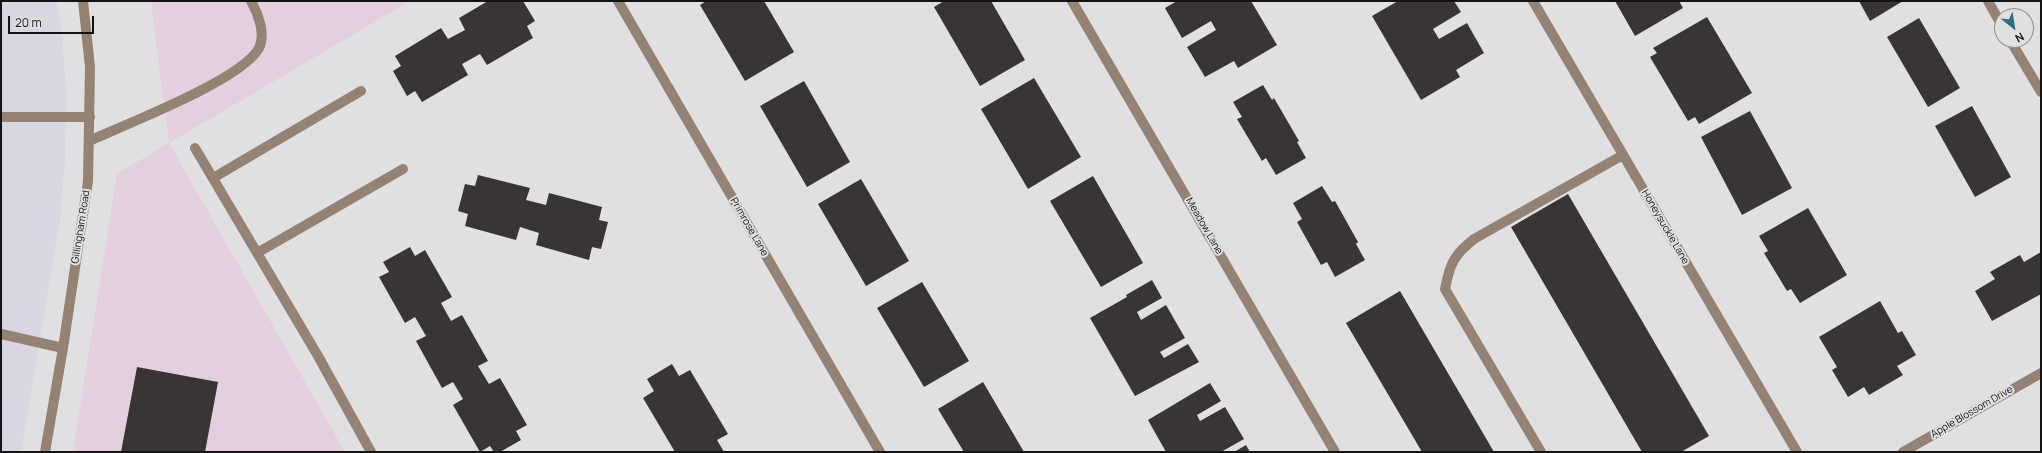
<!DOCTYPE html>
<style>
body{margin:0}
#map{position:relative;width:2042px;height:453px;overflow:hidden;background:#e0dfe2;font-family:Manrope,sans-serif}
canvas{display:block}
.frame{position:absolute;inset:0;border:2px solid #131314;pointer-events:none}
.north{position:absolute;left:1994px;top:8px;width:40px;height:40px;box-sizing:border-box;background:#e0dfe2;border:1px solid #8e8d90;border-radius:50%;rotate:150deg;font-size:11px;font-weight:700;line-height:16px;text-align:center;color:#131314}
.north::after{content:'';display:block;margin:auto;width:14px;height:18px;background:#316e85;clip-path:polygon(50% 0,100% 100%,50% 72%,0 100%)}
.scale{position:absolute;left:8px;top:16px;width:86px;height:18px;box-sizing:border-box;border:2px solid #131314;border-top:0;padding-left:5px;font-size:12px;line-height:14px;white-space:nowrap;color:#131314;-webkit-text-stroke:3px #e0dfe2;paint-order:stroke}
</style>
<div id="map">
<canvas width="2042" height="453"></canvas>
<div class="frame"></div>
<div class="north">N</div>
<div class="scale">20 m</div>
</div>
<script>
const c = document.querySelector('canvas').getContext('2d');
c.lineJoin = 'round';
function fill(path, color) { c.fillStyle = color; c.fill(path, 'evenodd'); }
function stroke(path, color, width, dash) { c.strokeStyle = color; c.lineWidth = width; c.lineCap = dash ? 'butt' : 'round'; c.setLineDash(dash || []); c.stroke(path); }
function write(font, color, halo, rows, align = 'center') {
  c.font = font + ' Manrope,sans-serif'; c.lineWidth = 4; c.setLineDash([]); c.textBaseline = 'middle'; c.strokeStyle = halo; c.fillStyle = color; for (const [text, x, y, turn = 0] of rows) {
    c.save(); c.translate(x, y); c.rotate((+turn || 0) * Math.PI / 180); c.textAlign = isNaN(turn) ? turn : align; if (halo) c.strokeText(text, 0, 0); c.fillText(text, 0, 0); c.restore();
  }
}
const built = new Path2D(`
 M1,1h55l5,22 5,65 -1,71 -5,61 -39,232h-20z`);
const industrial = new Path2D(`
 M151,1h259l-241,142 176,309h-272l44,-278 52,-31z`);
const building = new Path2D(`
 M488,1h35l12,20 -8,5 6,12 -46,27 -7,-11 -18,10 6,11 -46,27 -7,-11 -8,5 -14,-25 8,-5 -6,-10 46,-28 7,11 17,-9 -6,-12z
 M706,1h58l30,51 -49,29 -45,-76z
 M944,1h47l34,59 -45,26 -46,-79z
 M1177,1h74l26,44 -39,23 -4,-7 -29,16 -18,-30 29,-17 -5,-9 -29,17 -17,-30z
 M1398,1h56l7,11 -28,17 6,10 28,-16 17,30 -28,17 4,7 -39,23 -49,-84z
 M1615,1h64l4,7 -48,28z
 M1859,1h44l-33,20z
 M1707,17l45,76 -53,31 -4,-7 -7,4 -38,-64 7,-4 -4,-5z
 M1919,18l41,70 -32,19 -41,-70z
 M1034,78l47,79 -53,32 -47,-80z
 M804,81l46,81 -43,25 -47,-81z
 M1263,85l9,15 2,-2 25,43 -2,1 9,16 -30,17 -10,-17 -4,3 -25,-42 5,-2 -9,-15z
 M1972,106l39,71 -36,20 -40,-71z
 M1750,111l42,77 -50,27 -41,-78z
 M478,175l52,13 -4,12 20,5 3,-12 53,14 -3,13 9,2 -7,27 -9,-2 -3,13 -53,-15 3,-12 -19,-6 -4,13 -51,-14 3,-12 -10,-3 7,-27 10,2z
 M1093,176l50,87 -42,24 -51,-86z
 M861,179l48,82 -43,25 -48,-82z
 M1322,186l10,16 3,-1 23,41 -2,2 9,16 -30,17 -8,-15 -6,3 -24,-43 5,-3 -9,-16z
 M1568,194l141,242 -28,16h-39l-131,-225z
 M1808,208l39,67 -47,28 -9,-14 -4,2 -23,-38 4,-2 -9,-15z
 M410,247l5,9 10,-6 27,47 -11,6 10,18 11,-6 26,46 -10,5 11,18 11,-6 27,47 -11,6 5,9 -21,12h-6l-4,-6 -10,6 -27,-47 10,-6 -10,-17 -11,6 -26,-47 10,-5 -11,-19 -10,6 -26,-46 10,-5 -6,-10z
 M2041,252v42l-49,27 -17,-30 20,-12 -5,-7 30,-17 4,7z
 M1152,280l10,18 -25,14 4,8 25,-15 19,33 -25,14 4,6 24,-14 11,18 -64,34 -45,-78 37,-21 -1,-2z
 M922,282l47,79 -45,26 -47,-79z
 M1400,291l94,161h-72l-76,-129z
 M1880,301l18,32 4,-2 14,24 -19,11 6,9 -34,20 -5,-8 -16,10 -16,-27 5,-3 -18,-30z
 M672,364l7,12 11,-6 38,64 -11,6 7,12h-49l-32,-54 11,-7 -7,-12z
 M137,367l81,15 -13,70h-84z
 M983,382l41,70h-60l-26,-43z
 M1210,383l11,18 -24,14 3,6 25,-14 19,32 -23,13h-55l-18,-32z
 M1246,445l4,7h-16z`);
const lane = new Path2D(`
 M1,117h89
 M89,141c37,-17 153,-61 170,-93 7,-14 -1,-35 -8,-47
 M195,148l123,208 53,96
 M213,178l148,-87
 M257,253l146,-84
 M1,334l62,14
 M1541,452l-96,-163c5,-26 9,-34 29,-50l149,-84`);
const street = new Path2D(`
 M618,1l262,451
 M1072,1l263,451
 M1533,1l264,451
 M1988,1l14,25
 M2010,40l31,52
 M45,452l18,-104 25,-167 2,-114 -7,-66
 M1903,452l138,-79`);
const streetNames = [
 ["Meadow Lane",1204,226,60],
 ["Gillingham Road",81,227,-81],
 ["Primrose Lane",749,227,60],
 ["Honeysuckle Lane",1665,227,60],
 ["Apple Blossom Drive",1972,412,-30]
];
fill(built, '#d9d6e1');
fill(industrial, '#e3cfde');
fill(building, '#383534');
stroke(lane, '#948374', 10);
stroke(street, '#948374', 10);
write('10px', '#131314', '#e0dfe2', streetNames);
</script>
